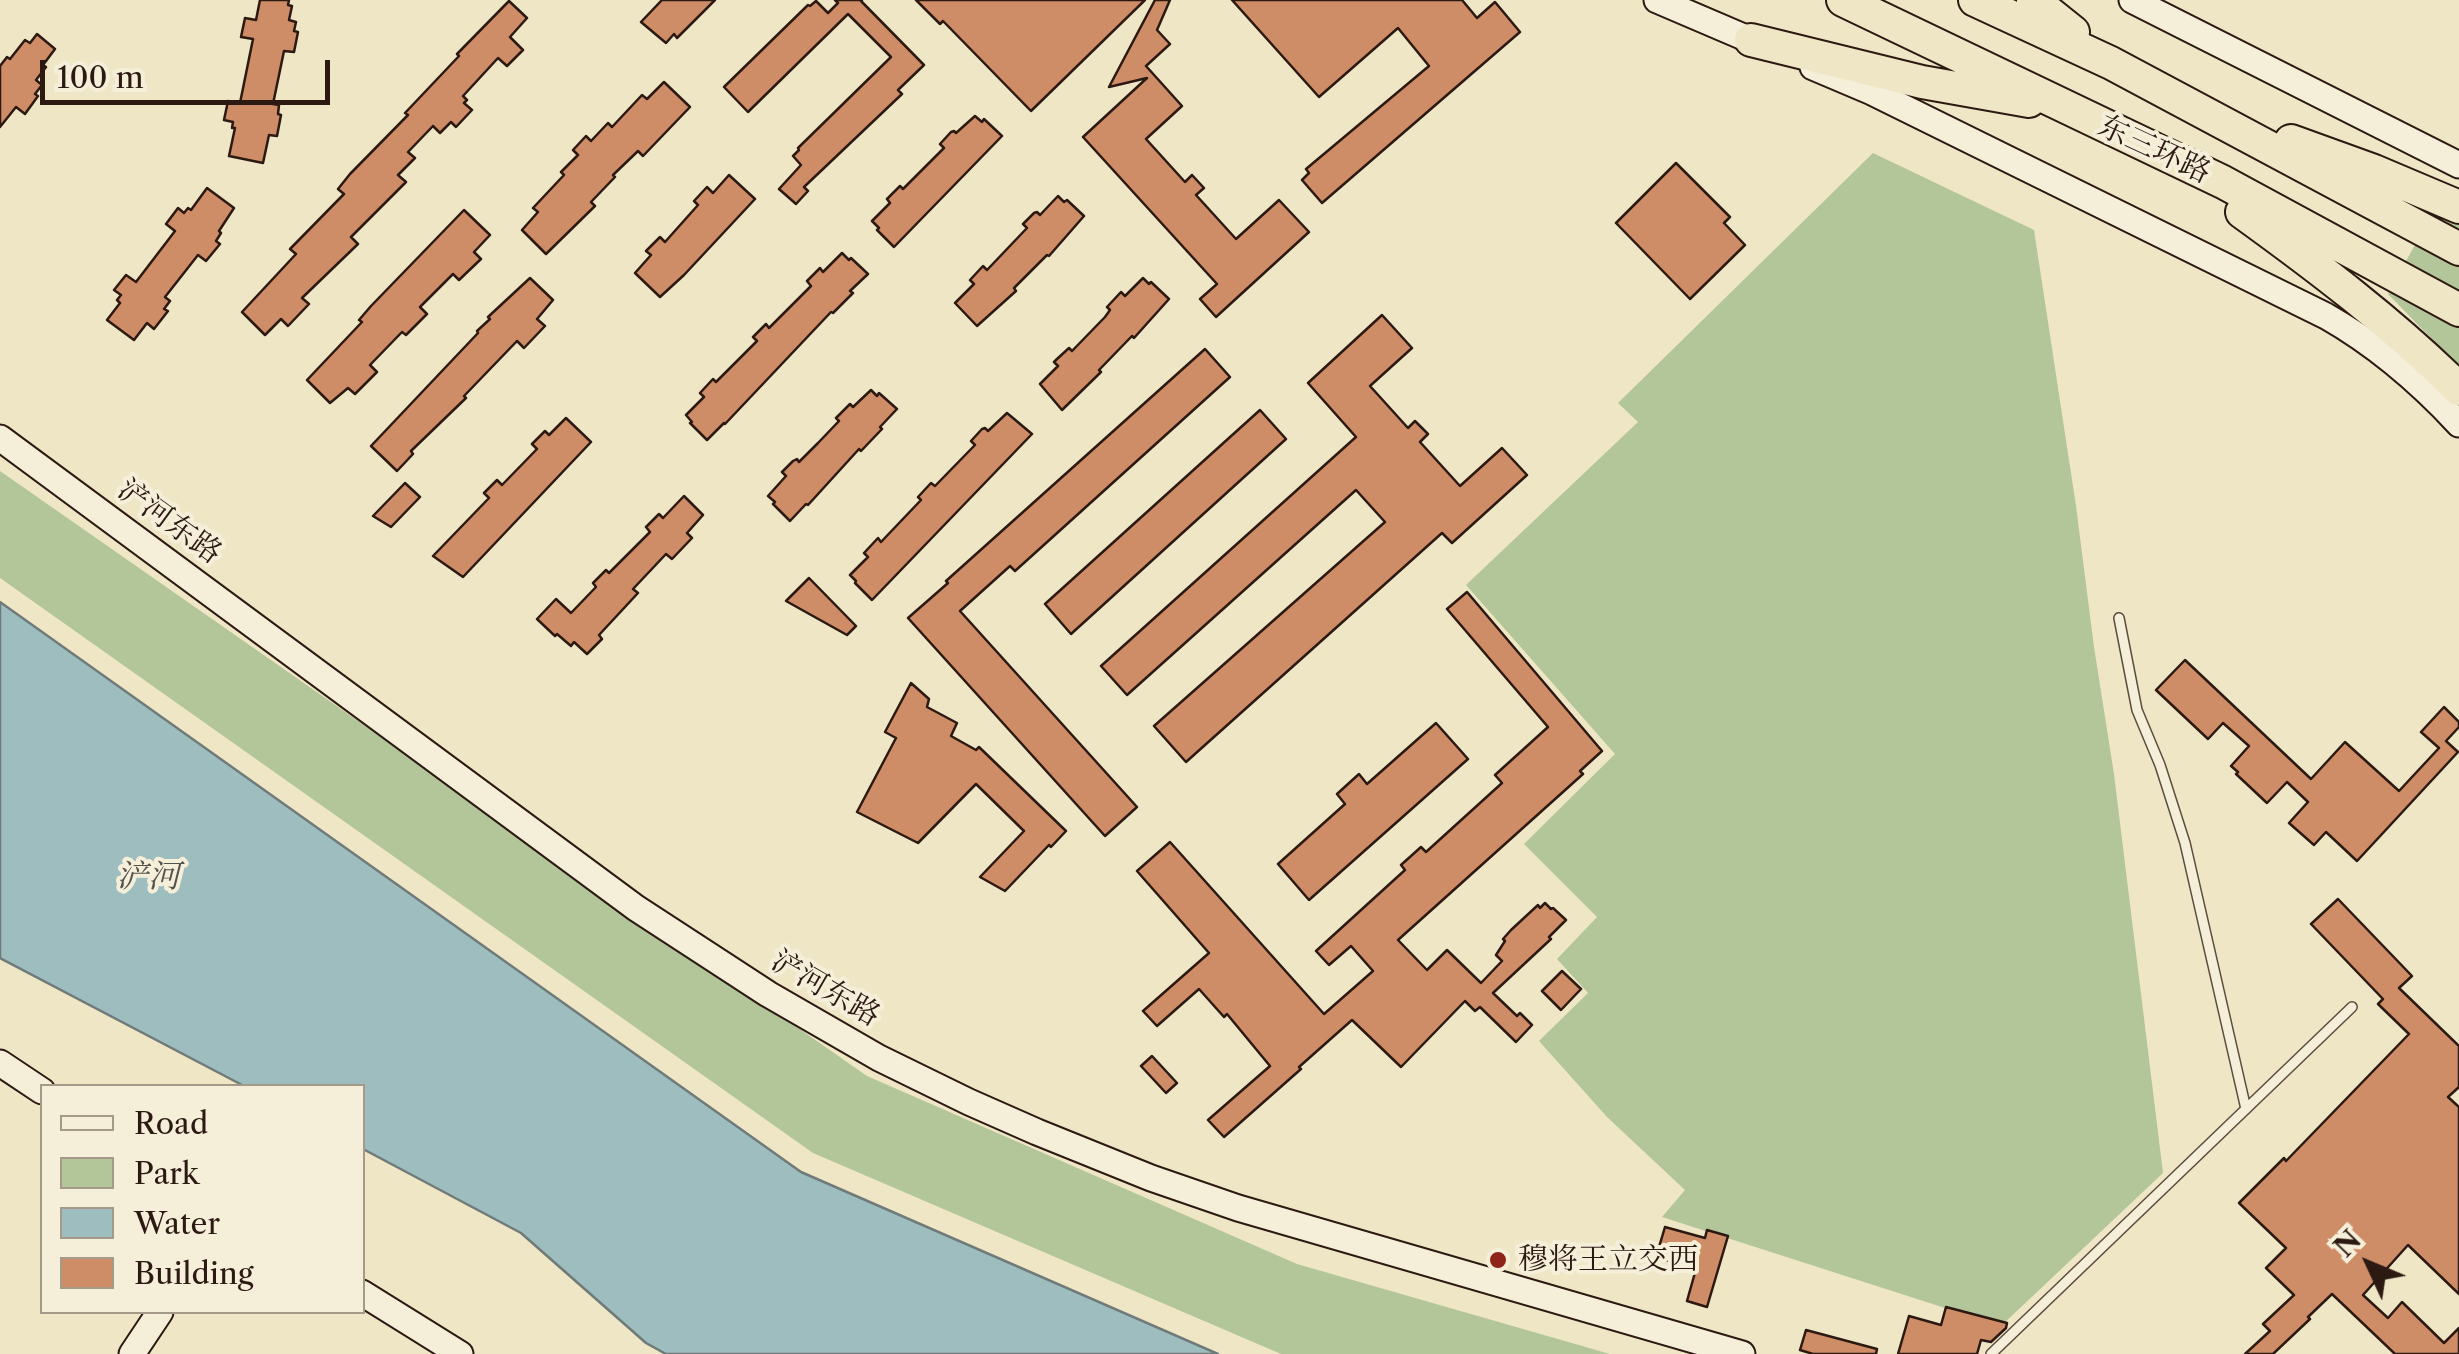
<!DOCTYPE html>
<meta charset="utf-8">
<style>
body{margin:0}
#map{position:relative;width:2459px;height:1354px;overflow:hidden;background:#efe6c6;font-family:"Libre Caslon Text",serif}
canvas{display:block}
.legend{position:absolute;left:40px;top:1084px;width:325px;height:230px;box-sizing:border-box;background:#f5efda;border:2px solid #a5998a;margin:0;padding:12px 18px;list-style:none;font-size:30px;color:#2c1912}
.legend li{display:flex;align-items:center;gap:20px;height:50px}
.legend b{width:50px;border:2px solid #a5998a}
.north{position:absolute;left:2319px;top:1214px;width:100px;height:100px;-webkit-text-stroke:8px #f5efda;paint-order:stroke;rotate:314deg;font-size:28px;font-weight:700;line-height:40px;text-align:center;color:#2c1912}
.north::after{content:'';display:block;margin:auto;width:35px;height:45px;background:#2c1912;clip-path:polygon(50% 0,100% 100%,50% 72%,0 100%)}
.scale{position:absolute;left:40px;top:60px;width:290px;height:45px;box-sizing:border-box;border:5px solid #2c1912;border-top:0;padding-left:12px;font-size:30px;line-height:35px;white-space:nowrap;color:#2c1912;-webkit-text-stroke:8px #f5efda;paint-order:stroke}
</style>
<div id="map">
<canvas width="2459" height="1354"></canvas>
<ul class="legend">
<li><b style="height:12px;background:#f5efda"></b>Road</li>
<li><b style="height:28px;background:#b3c699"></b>Park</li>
<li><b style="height:28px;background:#9dbdbe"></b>Water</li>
<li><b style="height:28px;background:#cf8d67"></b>Building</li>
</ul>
<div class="north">N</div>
<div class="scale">100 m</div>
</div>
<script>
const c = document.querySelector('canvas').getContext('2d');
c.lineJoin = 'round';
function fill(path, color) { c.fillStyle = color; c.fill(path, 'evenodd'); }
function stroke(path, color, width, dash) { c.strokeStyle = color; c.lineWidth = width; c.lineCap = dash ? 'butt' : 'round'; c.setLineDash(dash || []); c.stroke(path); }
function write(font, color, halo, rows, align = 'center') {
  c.font = font + ' "Libre Caslon Text","Noto Serif SC",serif'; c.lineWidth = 8; c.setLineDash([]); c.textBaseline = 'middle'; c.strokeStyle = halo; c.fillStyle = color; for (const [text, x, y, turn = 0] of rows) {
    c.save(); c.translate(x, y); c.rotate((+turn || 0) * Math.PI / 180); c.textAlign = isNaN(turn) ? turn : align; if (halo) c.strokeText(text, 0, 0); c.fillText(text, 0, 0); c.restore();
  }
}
const green = new Path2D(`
 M1873,153l161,77 42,276 18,141 20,127 49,399 -162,153 -339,-109 23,-27 -78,-73 -68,-76 49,-48 -31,-34 40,-42 -73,-73 91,-90 -149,-169 172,-163 -20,-19z
 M2434,210l25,10v147l-71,-73z
 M0,471l867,605 430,188 313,90h-329l-468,-201 -813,-575z`);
const water = new Path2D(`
 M0,602l801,570 417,182h-552l-20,-11 -125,-110 -158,-84 -1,-63h-118l-244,-128z`);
const building = new Path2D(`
 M260,0h29l-1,5 4,1 -3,14 7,2 -2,9 4,1 -4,20 -10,-1 -11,53 6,1 -1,9 3,1 -4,21 -8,-1 -6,28 -34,-7 6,-28h-3l1,-6 -9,-2 4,-19 12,2 13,-64 -12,-2 4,-19 11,2z
 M662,0h53l-38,38 -3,-4 -8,9 -25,-21z
 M835,0h27l-1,1 63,64 -26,25 4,4 -98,93 4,4 -12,13 -17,-15 22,-24 -8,-9 6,-6 -1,-2 93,-91 -43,-43 -100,98 -24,-25 84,-82 2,1 6,-5 12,12 10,-10z
 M916,0h229l-114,111 -88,-90 -3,3z
 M1155,0h15l-13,30 13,14 -24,22 36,40 -36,33 39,43 7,-7 12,13 -8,7 40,44 43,-39 30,32 -93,85 -16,-18 17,-15 -134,-147 64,-59 -38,9z
 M1232,0h230l15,18 18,-16 25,30 -198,171 -20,-23 7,-7 -3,-4 123,-103 -31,-38 -79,69z
 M509,1l18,17 -17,19 13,13 -16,16 -9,-8 -35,38 4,4 -3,3 8,7 -16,17 -5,-5 -11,11 -7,-7 -25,26 7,6 -17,17 8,7 -55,55 7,7 -56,54 7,6 -21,22 -7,-7 -16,16 -23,-23 54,-58 -6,-5 54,-55 -6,-5 12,-15 58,-59 -3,-2 54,-57 -2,-2z
 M37,34l18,15 -12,16 3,2 -10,13 6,5 -7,9 3,2 -13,18 -9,-7 -16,20v-61l7,-9 3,2 15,-19 5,3z
 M664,82l26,25 -47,49 -5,-5 -25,24 2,2 -24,25 4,4 -49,48 -24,-24 16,-18 -5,-4 31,-33 -3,-3 17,-17 -5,-5 13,-14 5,5 17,-18 4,4 30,-32 5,4z
 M975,116l7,6 2,-3 18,17 -108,111 -17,-17 2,-2 -7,-7 18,-18 -3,-4 13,-13 3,3 41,-41 -4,-4 11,-12 3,-1 2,2z
 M1676,163l54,54 -6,6 21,22 -55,54 -74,-76z
 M729,175l26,24 -71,76 -24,22 -25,-24 16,-18 -5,-4 14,-14 5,5 33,-37 -4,-4 13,-14 6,6z
 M207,188l27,20 -15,23 2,2 -5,8 4,3 -14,17 -8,-6 -33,42 5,4 -6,8 4,2 -14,18 -7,-6 -13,17 -27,-20 13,-17 -3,-3 4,-5 -7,-5 12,-15 10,7 39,-51 -9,-7 12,-16 6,5 4,-5 3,2z
 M1058,196l6,6 3,-2 17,16 -35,40 -2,-1 -33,33 2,3 -39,35 -22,-23 19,-19 -4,-4 13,-14 4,4 40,-42 -4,-4 11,-11 3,-1 3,3z
 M464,210l26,25 -16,17 7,7 -22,21 -6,-6 -33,33 7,7 -21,21 -4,-3 -32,33 7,7 -22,22 -7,-6 -18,15 -23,-23 55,-58 -3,-2 12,-14z
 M842,253l7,7 2,-2 17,16 -18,17 3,2 -20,20 -2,-1 -106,112 -1,-1 -17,17 -17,-17 2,-1 -6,-7 18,-18 -4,-4 13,-14 3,3 41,-41 -4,-4 13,-13 3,4 42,-42 -4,-5 13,-13 3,4z
 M530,278l23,22 -16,19 8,7 -21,22 -7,-7 -53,55 2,2 -55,53 2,3 -16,17 -26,-25 107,-113 -1,-2 13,-12 -2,-2z
 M1143,278l6,6 2,-2 18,17 -35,39 -2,-2 -33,34 2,2 -39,38 -22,-26 18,-18 -4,-4 3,-3 12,-11 3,3 33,-34 5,-7 -3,-3 14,-15 4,4z
 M1382,315l30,33 -42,38 38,42 7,-7 13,13 -8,8 40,44 42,-38 25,27 -75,68 -10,-10 -256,229 -32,-36 231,-204 -29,-32 -229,205 -26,-29 255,-229 -48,-54z
 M1205,349l25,28 -215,194 -5,-5 -50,45 177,196 -32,29 -197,-218 40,-35 -2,-2z
 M871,390l6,6 2,-3 18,16 -17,18 2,2 -21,22 -2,-2 -51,56 -2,-1 -16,17 -17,-17 2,-2 -7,-6 18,-20 -4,-4 11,-11 4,-2 2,3 19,-19 21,-22 -3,-3 14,-14 3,3z
 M1260,410l26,29 -215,195 -26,-30z
 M1007,413l25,21 -160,166 -17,-17 1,-2 -6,-6 18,-18 -4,-4 14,-15 3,4 40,-42 -3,-3 13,-14 4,3 40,-41 -4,-4 11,-12 3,-1 3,3z
 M566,418l25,24 -128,135 -30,-21 56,-58 -5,-5 13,-13 5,5 35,-36 -5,-5 13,-13 4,4z
 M405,483l15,14 -29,30 -18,-11z
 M684,496l19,19 -16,18 5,5 -20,21 -6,-5 -33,35 5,4 -39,42 3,4 -15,15 -13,-12 -3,4 -14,-12 -2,2 -18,-17 19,-20 15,14 25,-26 -3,-4 13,-13 3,3 41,-41 -4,-5 13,-13 4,4z
 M809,578l47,48 -9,9 -61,-34z
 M1467,592l135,159 -22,20 3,3 -185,166 29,30 20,-20 34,33 21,-22 -6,-6 9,-14 -2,-2 8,-9 27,-25 2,3 5,-5 6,6 2,-1 13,12 -17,17 2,2 -58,54 24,23 3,-3 12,12 -16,17 -36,-35 -5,4 -10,-10 -64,66 -49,-47 -53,47 2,2 -77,68 -16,-17 62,-54 -43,-52 -3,3 -25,-28 -42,37 -14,-15 66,-58 -72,-82 33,-29 154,172 49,-43 -22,-25 -22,19 -13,-14 89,-81 -4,-5 20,-18 5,5 76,-69 -7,-8 53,-48 -101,-118z
 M2185,660l126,119 34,-37 54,49 40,-43 -18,-16 23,-25 15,15v5l-13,14 12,11 -101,109 -31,-29 -12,13 -25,-22 19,-21 -21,-20 -20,21 -31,-29 2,-2 -7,-6 18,-20 -26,-23 -15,16 -52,-49z
 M911,683l18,16 -2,8 30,16 -6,13 25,14 3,-3 87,84 -15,16 -2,-2 -44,46 -25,-14 44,-46 -48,-47 -58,59 -61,-31 39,-74 -11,-6z
 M1436,723l32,36 -159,141 -31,-36 67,-60 -8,-10 22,-20 8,10z
 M2338,899l74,77 -13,12 60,58v41l-11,10 11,10v187l-51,-49 -45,50 25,23 14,-16 42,41 15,-15v26h-64l-63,-60 -24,23 2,2 -37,35h-28l25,-23 -7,-7 31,-29 -28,-27 20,-20 -47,-45 45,-45 2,3 123,-127 -31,-30 5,-5 -72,-75z
 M1562,971l19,18 -20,21 -19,-19z
 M1152,1056l25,27 -11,10 -25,-27z
 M1665,1227l40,11 2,-8 21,6 -21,71 -20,-6 9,-32 -40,-12z
 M1946,1307l61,16 -1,5 -15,14 -10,-2 -4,14h-79l11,-38 32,9z
 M1806,1330l71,19 -1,5h-63l-13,-4z`);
const lane = new Path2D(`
 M2119,618l18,92 23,55 25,78 61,266
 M1991,1354l361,-347`);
const secondary = new Path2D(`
 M1657,0l110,47
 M2132,0l327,165
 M1813,67l59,25 454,224c51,29 93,65 133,108
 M0,438l636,470 132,86 111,64 90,44 68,30 114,46 87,30 504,146
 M0,1063l42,28
 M362,1293l98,61
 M132,1354l28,-42`);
const highway = new Path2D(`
 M1843,0l380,182 236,128
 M1975,0l136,63 348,186
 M2033,0l40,32
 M1751,40l171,42 107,19
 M2291,141l83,30 85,36
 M2242,212c76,55 150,111 217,177`);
const markers = [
 [1498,1260,10,"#8f2418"]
];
const streetNames = [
 ["东三环路",2154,150,25],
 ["浐河东路",169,522,36],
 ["浐河东路",825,989,30]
];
const poiNames = [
 ["穆将王立交西",1518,1260]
];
const waterNames = [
 ["浐河",148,878]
];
fill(green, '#b3c699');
fill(water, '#9dbdbe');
stroke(water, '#707b79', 2.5);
fill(building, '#cf8d67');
stroke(building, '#2c1912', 2.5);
stroke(lane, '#5d4c3f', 12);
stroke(secondary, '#2c1912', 29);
stroke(highway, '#2c1912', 36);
stroke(lane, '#f5efda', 9);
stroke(secondary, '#f5efda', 25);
stroke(highway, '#efe6c6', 32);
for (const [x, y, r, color] of markers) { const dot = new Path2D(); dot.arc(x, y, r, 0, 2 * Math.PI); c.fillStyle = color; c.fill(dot); stroke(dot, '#f5efda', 4); }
write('30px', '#2c1912', '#f5efda', streetNames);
write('30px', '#2c1912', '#f5efda', poiNames, 'left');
write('italic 32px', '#54524e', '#f5efda', waterNames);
</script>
